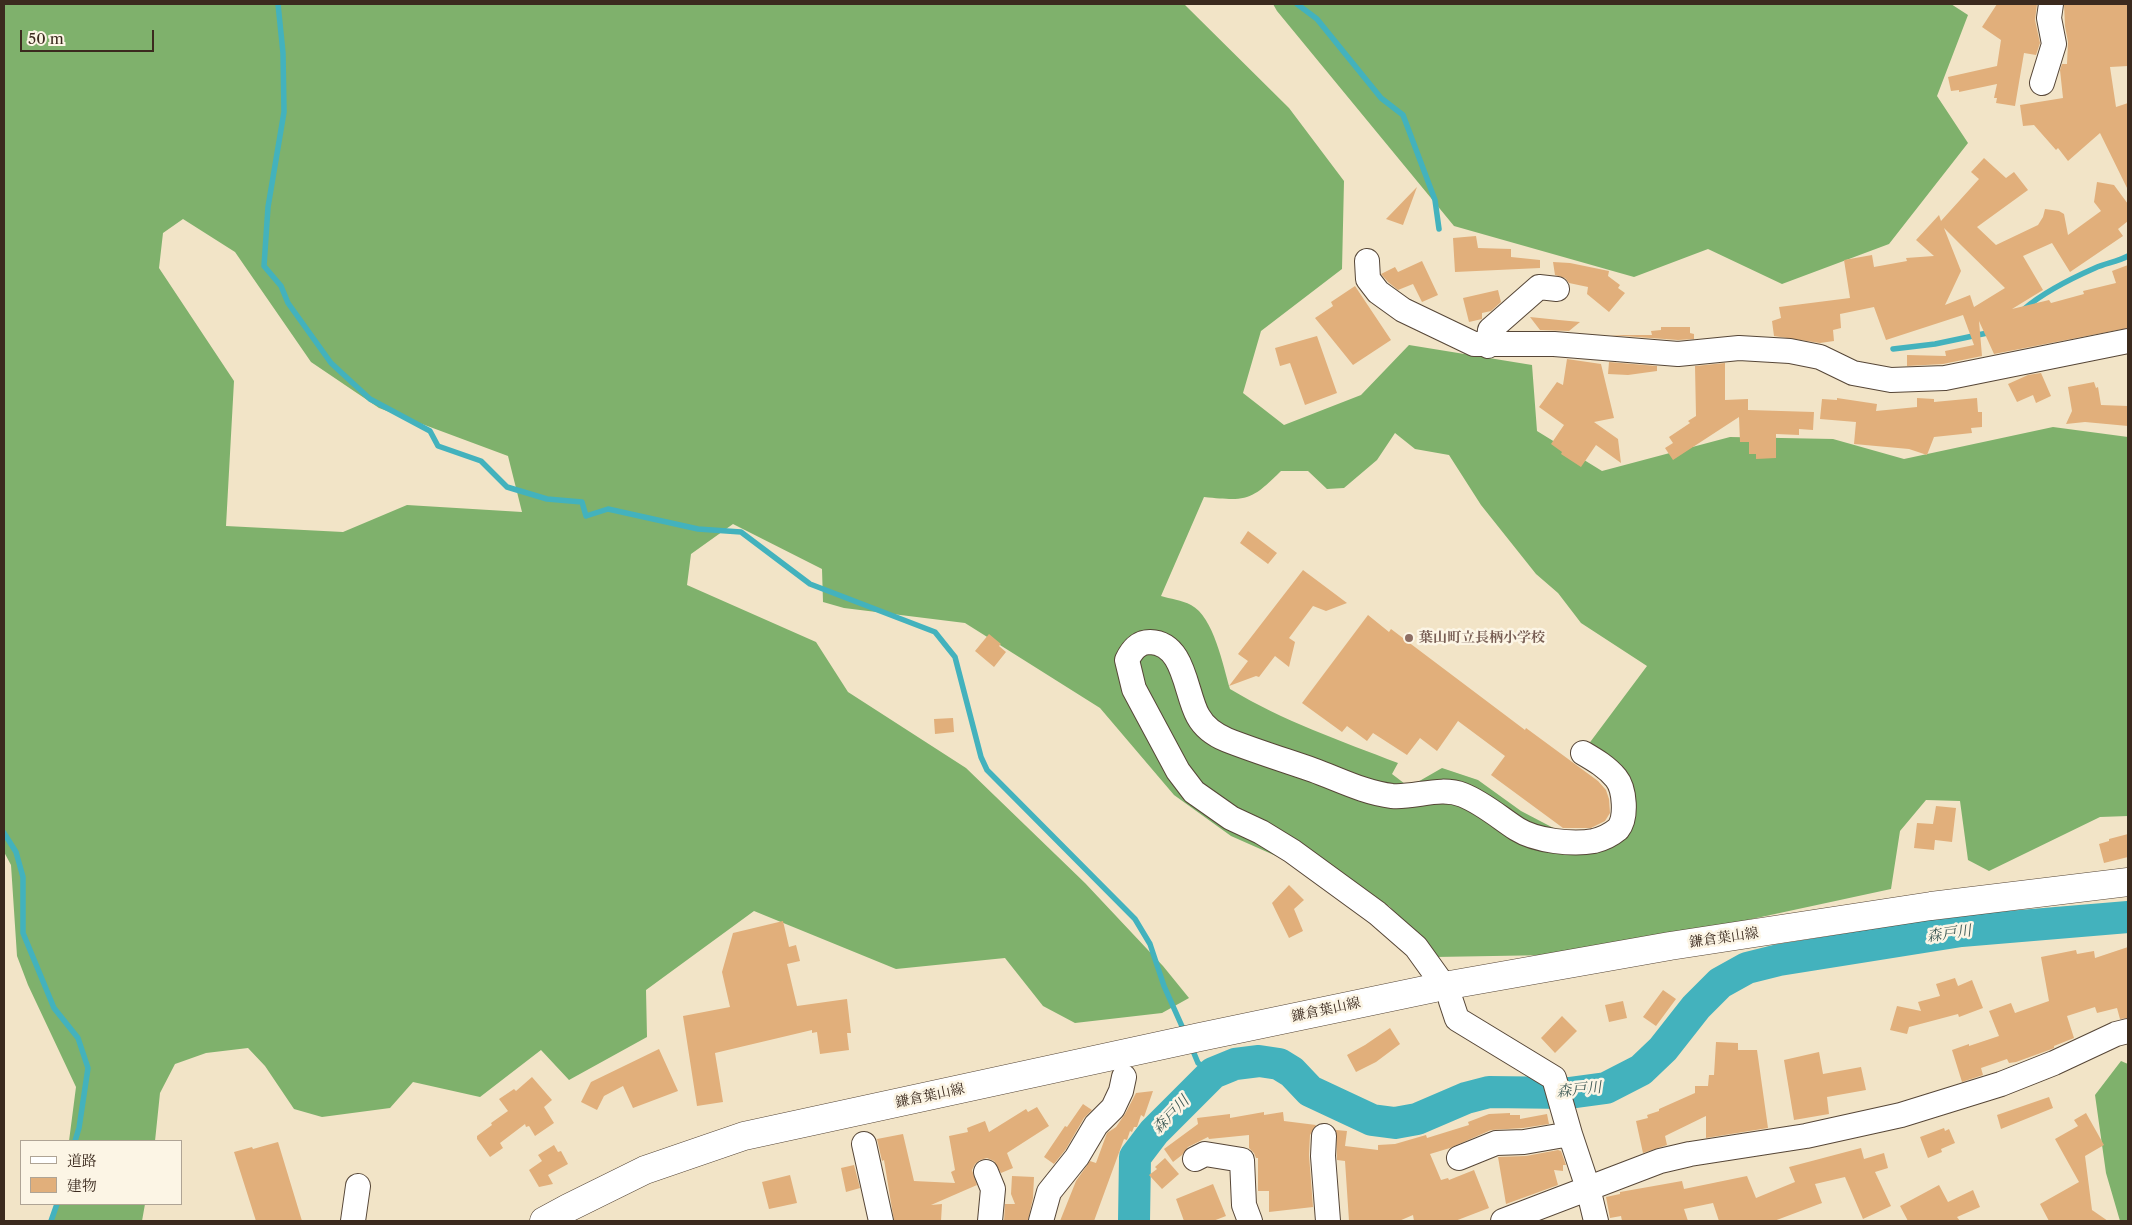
<!DOCTYPE html>
<meta charset="utf-8">
<style>
body{margin:0}
#map{position:relative;width:2132px;height:1225px;overflow:hidden;background:#f2e4c7;font-family:"Libre Caslon Text","Noto Serif JP",serif}
canvas{display:block}
.frame{position:absolute;inset:0;border:5px solid #3b2a1e;pointer-events:none}
.legend{position:absolute;left:20px;top:1140px;width:162px;height:65px;box-sizing:border-box;background:#fcf5e5;border:1px solid #afa495;margin:0;padding:6px 9px;list-style:none;font-size:15px;color:#3b2a1e}
.legend li{display:flex;align-items:center;gap:10px;height:25px}
.legend b{width:25px;border:1px solid #afa495}
.scale{position:absolute;left:20px;top:30px;width:134px;height:22px;box-sizing:border-box;border:2px solid #3b2a1e;border-top:0;padding-left:6px;font-size:15px;line-height:18px;white-space:nowrap;color:#3b2a1e;-webkit-text-stroke:4px #fcf5e5;paint-order:stroke}
</style>
<div id="map">
<canvas width="2132" height="1225"></canvas>
<div class="frame"></div>
<ul class="legend">
<li><b style="height:6px;background:#fff"></b>道路</li>
<li><b style="height:14px;background:#e1af7b"></b>建物</li>
</ul>
<div class="scale">50 m</div>
</div>
<script>
const c = document.querySelector('canvas').getContext('2d');
c.lineJoin = 'round';
function fill(path, color) { c.fillStyle = color; c.fill(path, 'evenodd'); }
function stroke(path, color, width, dash) { c.strokeStyle = color; c.lineWidth = width; c.lineCap = dash ? 'butt' : 'round'; c.setLineDash(dash || []); c.stroke(path); }
function write(font, color, halo, rows, align = 'center') {
  c.font = font + ' "Libre Caslon Text","Noto Serif JP",serif'; c.lineWidth = 5; c.setLineDash([]); c.textBaseline = 'middle'; c.strokeStyle = halo; c.fillStyle = color; for (const [text, x, y, turn = 0] of rows) {
    c.save(); c.translate(x, y); c.rotate((+turn || 0) * Math.PI / 180); c.textAlign = isNaN(turn) ? turn : align; if (halo) c.strokeText(text, 0, 0); c.fillText(text, 0, 0); c.restore();
  }
}
const forest = new Path2D(`
 M4,4h1180l105,104 55,73 -2,88 -81,62 -18,62 41,32 77,-30 48,-50 123,20 5,66 65,40 128,-34 103,2 71,20 149,-32 75,10v379l-28,1 -111,54 -21,-11 -8,-59 -34,-1 -26,31 -9,58 -218,47 -122,19 -116,2 -46,-51 -158,-70 -57,-41 -74,-87 -135,-85 -121,-15 -21,-6 -1,-33 -89,-45 -42,30 -4,31 129,57 32,50 118,76 119,115 78,83 26,32 -27,15 -87,10 -32,-17 -38,-48 -109,11 -142,-58 -108,79 1,47 -78,43 -28,-30 -61,47 -67,-15 -23,26 -68,9 -28,-8 -29,-43 -17,-18 -42,5 -31,11 -15,29 -5,48h-86l7,-54 -48,-102 -11,-29 -6,-91 -7,-13zM183,219l52,33 76,110 68,46 129,48 14,56 -115,-7 -64,27 -117,-6 8,-145 -75,-113 4,-35zM1395,433l20,16 34,6 32,50 55,69 22,19 23,30 66,43 -68,91 27,23 10,18 -5,19 -8,11 -16,5h-24l-42,-22 -43,-31 -36,-12 -33,19 -17,-13 6,-11c-57,-22 -115,-42 -168,-74 -7,-23 -16,-72 -39,-84 -9,-5 -21,-6 -30,-9l43,-99c42,4 46,5 77,-26h27l19,18 17,-1 33,-28z
 M1273,4h678l17,11 -31,81 31,47 -79,101 -107,40 -74,-35 -74,28 -180,-51 -177,-215z
 M2121,1061l7,3v157h-8l-14,-48 -11,-78z
 M57,1204h88l-3,17h-91z`);
const stream = new Path2D(`
 M278,4l5,49 1,59 -16,95 -4,59 17,20 7,17 43,60 39,36 60,32 8,15 43,15 26,26 40,12 35,3 4,14 22,-7 90,20 43,3 69,52 125,48 20,25 26,100 6,13 148,149 15,25 14,42 21,47
 M1297,4l20,15 64,79 22,17 32,85 4,29
 M2024,309c20,-17 46,-30 71,-41 11,-5 22,-6 33,-12
 M1893,349l42,-5 57,-12
 M4,833l12,19 7,25v56l31,75 24,30 10,30 -9,60 -4,13
 M1191,1046l7,17 15,10
 M51,1221l6,-17`);
const river = new Path2D(`
 M1134,1221l1,-64 19,-25 59,-59 22,-9 24,-3 20,3 13,8 18,19 62,29 23,3 22,-4 49,-21 23,-6 80,1 37,-5 35,-18 22,-21 33,-42 24,-24 27,-15 32,-8 182,-29 167,-14`);
const building = new Path2D(`
 M1997,4h40l-2,16 5,23 -4,12 -12,-2 -9,53 -19,-3 1,-5h-3l3,-14 -38,8v-2l-8,1 -3,-14 49,-11 4,-26 -19,-13z
 M2064,4h64v62l-18,1 6,40 12,-4v87l-28,-57 -32,28 -10,-13 -2,2 -22,-25 -11,1 -3,-21 43,-7 -3,-28 2,-6h5l1,-22 -3,-16z
 M1984,158l22,20 8,-6 14,18 -51,37 19,18 42,-20 5,-8 2,-8 14,2 5,3 4,21 33,-24 -7,-9 3,-20 17,3 14,19v17l-10,8 5,7 -53,36 -18,-29 -29,13 20,34 -31,19 37,-9 2,3 33,-9 -1,-3 33,-8 -4,-12 16,-6v63l-134,26 -15,-33 3,35 -39,8 -36,2v-11l39,1 -1,-5 29,-6 -11,-30 -77,25 -12,-33 -34,7 1,14 -8,2 1,11 -14,2 -46,-7 -2,-15 9,-3 -2,-11 71,-9 -6,-38 28,-5 2,12 33,-6 -1,-3 28,-2 -18,-16 23,-25 2,6 38,-42 -8,-7zM1944,228l18,18 43,42 -31,19 -4,-12 -25,10 16,-34z
 M1417,187l-14,38 -17,-6z
 M1476,236l2,12 33,1v8l29,3v8l-85,4 -2,-34z
 M1422,261l16,34 -16,7 -9,-18 -15,6 -10,-8 -7,-8 14,-7 3,5z
 M1553,262l17,1 39,8 -1,5 12,9 -2,3 7,5 -16,19 -22,-18 1,-7 -19,-4 -4,-5 -10,-3z
 M1355,286l36,54 -38,25 -38,-47 18,-12 -2,-4z
 M1498,290l3,12 -10,9 -9,2v6l-13,3 -6,-24z
 M1530,317l29,3 21,2 -11,9 -29,-1z
 M1661,327h29v6l4,1v5l-16,1 -68,-5h42l-1,-4 10,-1z
 M1317,336l20,57 -32,12 -15,-42 -10,3 -5,-18z
 M1567,359l34,5 13,54 -20,4 24,17 3,24 -25,-18 -15,22 -20,-13 1,-2 -11,-8 13,-19 -25,-18 18,-25 6,3z
 M1609,362l48,4v5l-29,4 -20,-1z
 M1725,363v37l23,-1v11l66,2 -1,18 -14,-1v6l-23,-1v24l-20,1v-5h-7v-12h-9l-1,-25 -66,43 -8,-12 8,-5 -4,-6 21,-14 -2,-2 8,-5 -1,-50z
 M2041,373l10,23 -15,7 -3,-8 -16,7 -9,-18 20,-9z
 M2094,382l2,6 2,-1 3,18 27,1v20l-43,-4 -19,2 6,-13 -4,-24z
 M1837,398l40,6 -1,7 41,-4v-9l17,1v3l43,-4 1,14h4v15l-11,1 1,5 -38,4 -7,18 -18,-6 -55,-5 2,-22 -36,-3 2,-20 15,1z
 M1248,531l29,22 -9,11 -28,-21z
 M1303,570l44,33 -21,8 -13,-5 -24,32 6,4 -6,25 -14,-11 -16,21 -3,-1 -27,10 19,-25 -10,-7z
 M1368,615l21,17 2,-3 134,101 1,-2 72,53 8,9 3,9 1,14 -5,8 -14,7h-28l-72,-53 14,-19 -47,-35 -21,30 -17,-13 -13,17 -34,-22 -6,8 -20,-15 -5,6 -40,-29z
 M989,634l12,10 -2,2 7,6 -12,15 -19,-16z
 M953,718l1,14 -19,2 -1,-15z
 M1936,806l20,2 -4,34 -17,-2 -1,10 -20,-2 3,-25 16,1z
 M2128,834v23l-24,6 -5,-19 10,-3v-2z
 M1289,885l15,15 -10,9 9,22 -14,7 -17,-35z
 M783,921l6,26 7,-2 4,16 -13,3 10,42 50,-7 4,34h-4l2,17 -29,4 -3,-22 -5,1v-3l-97,23 8,49 -26,4 -14,-90 47,-9 -8,-35 11,-39z
 M2128,947v71l-8,1 -3,-11 -20,5 -2,-6 -28,9 7,22 -20,8v2l-5,2 -33,12 -7,1 -2,-4 -26,9 2,7 -21,7 -10,-32 17,-6v2l30,-10 -10,-25 22,-8 4,10 34,-12 -8,-44 35,-7 1,4 17,-3 1,7z
 M1955,978l3,8 14,-6 11,28 -24,9 -1,-3 -49,13 -2,7 -17,-4 7,-24 24,5 -3,-9 22,-6 -4,-12z
 M1663,990l13,9 -20,27 -13,-9z
 M1623,1001l4,17 -18,4 -4,-17z
 M1562,1016l15,15 -22,22 -14,-15z
 M1390,1028l10,16 -24,18 -20,10 -9,-17 18,-10z
 M1716,1042l22,1v7h19l11,78 -62,10v-22l-41,20 2,9 -24,8 -7,-32 12,-3 -1,-3 12,-4v-2l36,-16v-7h13l1,-11h5z
 M659,1049l19,42 -45,17 -10,-22 -19,10 -7,14 -16,-8 10,-20z
 M1819,1052l4,22 38,-7 5,23 -39,7 2,17 -35,6 -10,-60z
 M532,1077l20,23 -8,7 10,16 -19,13 -6,-10 -3,1 -1,-3 -25,19 3,5 -13,9 -13,-18v-3l15,-11 -1,-2 17,-12 -9,-12 15,-10 2,2z
 M1153,1091l-9,26 -3,-2 -4,12h-3l-2,5 -2,-1 -3,9 -3,-1 -30,82h-34l16,-40 14,-20 6,2 11,-30 9,-6 9,-13 11,-21z
 M2049,1097l4,11 -52,21 -4,-14z
 M1083,1104l9,6 -8,8 -18,31 -12,15 -10,-7 21,-31 2,1z
 M1037,1107l12,19 -42,27 6,15 -12,5 -7,-12 -7,-3 -7,2 -5,4 -3,6 5,15 -46,20 11,-1 -1,17h-47l-10,-61 -2,1 -5,-22 26,-5 11,47 41,2 -4,-11 4,-2 -6,-34 19,-4 -1,-4 18,-7 4,11 37,-23 2,3z
 M1264,1112v3l19,-3 1,9 32,4 -6,10 -1,20 4,52 -44,5v-21h-11v-33h-2l-2,-5 -5,-5v-13l-40,4 -1,-2 -20,10 -6,8 -9,7 -9,-13 34,-25 -1,-6 33,-4v4z
 M1510,1113v2h10v4l27,-5 2,10 -26,4 -32,2 -41,18 -20,6 11,26 7,-2 1,2 25,-10 15,38 -34,13h-41l-1,-6 -14,6h-50l-4,-60 -8,-1 -1,-30 11,1 -2,15 33,4v-5l17,-1 31,-9 1,3 42,-13 -1,-3 21,-8z
 M2086,1113l18,32 -19,11 7,54 16,11h-59l-9,-17 39,-22 -24,-43 23,-13 -4,-6z
 M1944,1128l1,3 4,-2 6,14 -14,6 1,3 -14,6 -8,-21z
 M278,1142l24,79h-46l-22,-69 18,-5 1,2z
 M554,1145l4,7 3,-1 7,13 -20,11 5,9 -14,3 -10,-17 13,-9 -4,-6z
 M1861,1148l3,11 20,-6 4,15 -13,4 16,34 -28,13 -18,-42 -30,7 7,19 -48,18h-55l-6,-18 -29,6 4,12h-66l-1,-5 -11,2 -4,-21 14,-3v-2l62,-11 2,8 63,-13 9,22 39,-16 -6,-15z
 M1558,1150l3,1 5,14h-3v6l-9,-1 4,15 -52,19 -8,-47 28,-1z
 M1165,1158l14,16 -17,15 -13,-14 8,-6 -2,-2z
 M854,1165l6,23 -14,4 -5,-24z
 M790,1175l7,28 -28,6 -7,-27z
 M1012,1176l22,1 -1,21 -5,23h-24l1,-17h10l-4,-10z
 M1213,1184l13,32 -13,5h-29l-8,-22z
 M1939,1185l9,17 25,-12 7,17 -23,10 3,4h-52l-8,-15z`);
const minor = new Path2D(`
 M2042,83l12,-39 -5,-26 2,-14
 M1367,261l1,18 10,13 25,18 71,34h80l124,10 61,-6 51,3 30,6 33,16 38,7 54,-2 183,-37
 M1488,346l2,-16 49,-43 18,2
 M1444,986l-28,-39 -39,-34 -85,-62 -31,-19 -30,-14 -37,-26 -16,-21 -44,-82 -7,-29c5,-10 11,-18 23,-18 35,1 35,51 48,74 6,11 17,19 29,24 28,11 57,20 86,30 25,9 52,23 79,26 23,2 48,-10 71,-1 20,8 37,23 54,34 19,12 56,16 77,12 8,-2 18,-7 24,-12 9,-11 7,-40 -2,-51 -9,-11 -21,-18 -33,-25
 M1451,1001l6,18 97,59 16,56 18,54 8,33
 M1324,1136l-1,20 5,65
 M864,1144l17,77
 M1459,1158l37,-15 28,-1 46,-8
 M1195,1159l10,-5 37,6 2,45 6,16
 M986,1172l7,17 -3,32
 M353,1221l5,-35
 M1041,1221l8,-29 28,-35 19,-32 17,-17 8,-17 3,-14
 M1503,1221l157,-60 30,-7 116,-18 95,-21 100,-31 53,-21 62,-29 12,-3`);
const major = new Path2D(`
 M544,1221l24,-13 77,-38 99,-34 456,-99 244,-51 226,-40 261,-40 197,-24`);
const markers = [
 [1409,638,5,"#8d6e63"]
];
const educationNames = [
 ["葉山町立長柄小学校",1419,638]
];
const streetNames = [
 ["鎌倉葉山線",1724,938,-8],
 ["鎌倉葉山線",1326,1010,-12],
 ["鎌倉葉山線",930,1096,-12]
];
const waterNames = [
 ["森戸川",1949,934,-8],
 ["森戸川",1579,1090,-6],
 ["森戸川",1171,1115,-46]
];
fill(forest, '#7fb16c');
stroke(stream, '#43b2bd', 5.5);
stroke(river, '#43b2bd', 32);
fill(building, '#e1af7b');
stroke(minor, '#564637', 26);
stroke(major, '#564637', 29);
stroke(minor, '#fff', 24);
stroke(major, '#fff', 28);
for (const [x, y, r, color] of markers) { const dot = new Path2D(); dot.arc(x, y, r, 0, 2 * Math.PI); c.fillStyle = color; c.fill(dot); stroke(dot, '#fcf5e5', 2); }
write('bold 14px', '#785e54', '#fcf5e5', educationNames, 'left');
write('14px', '#3b2a1e', '#fcf5e5', streetNames);
write('italic 15px', '#3e5a56', '#fcf5e5', waterNames);
</script>
